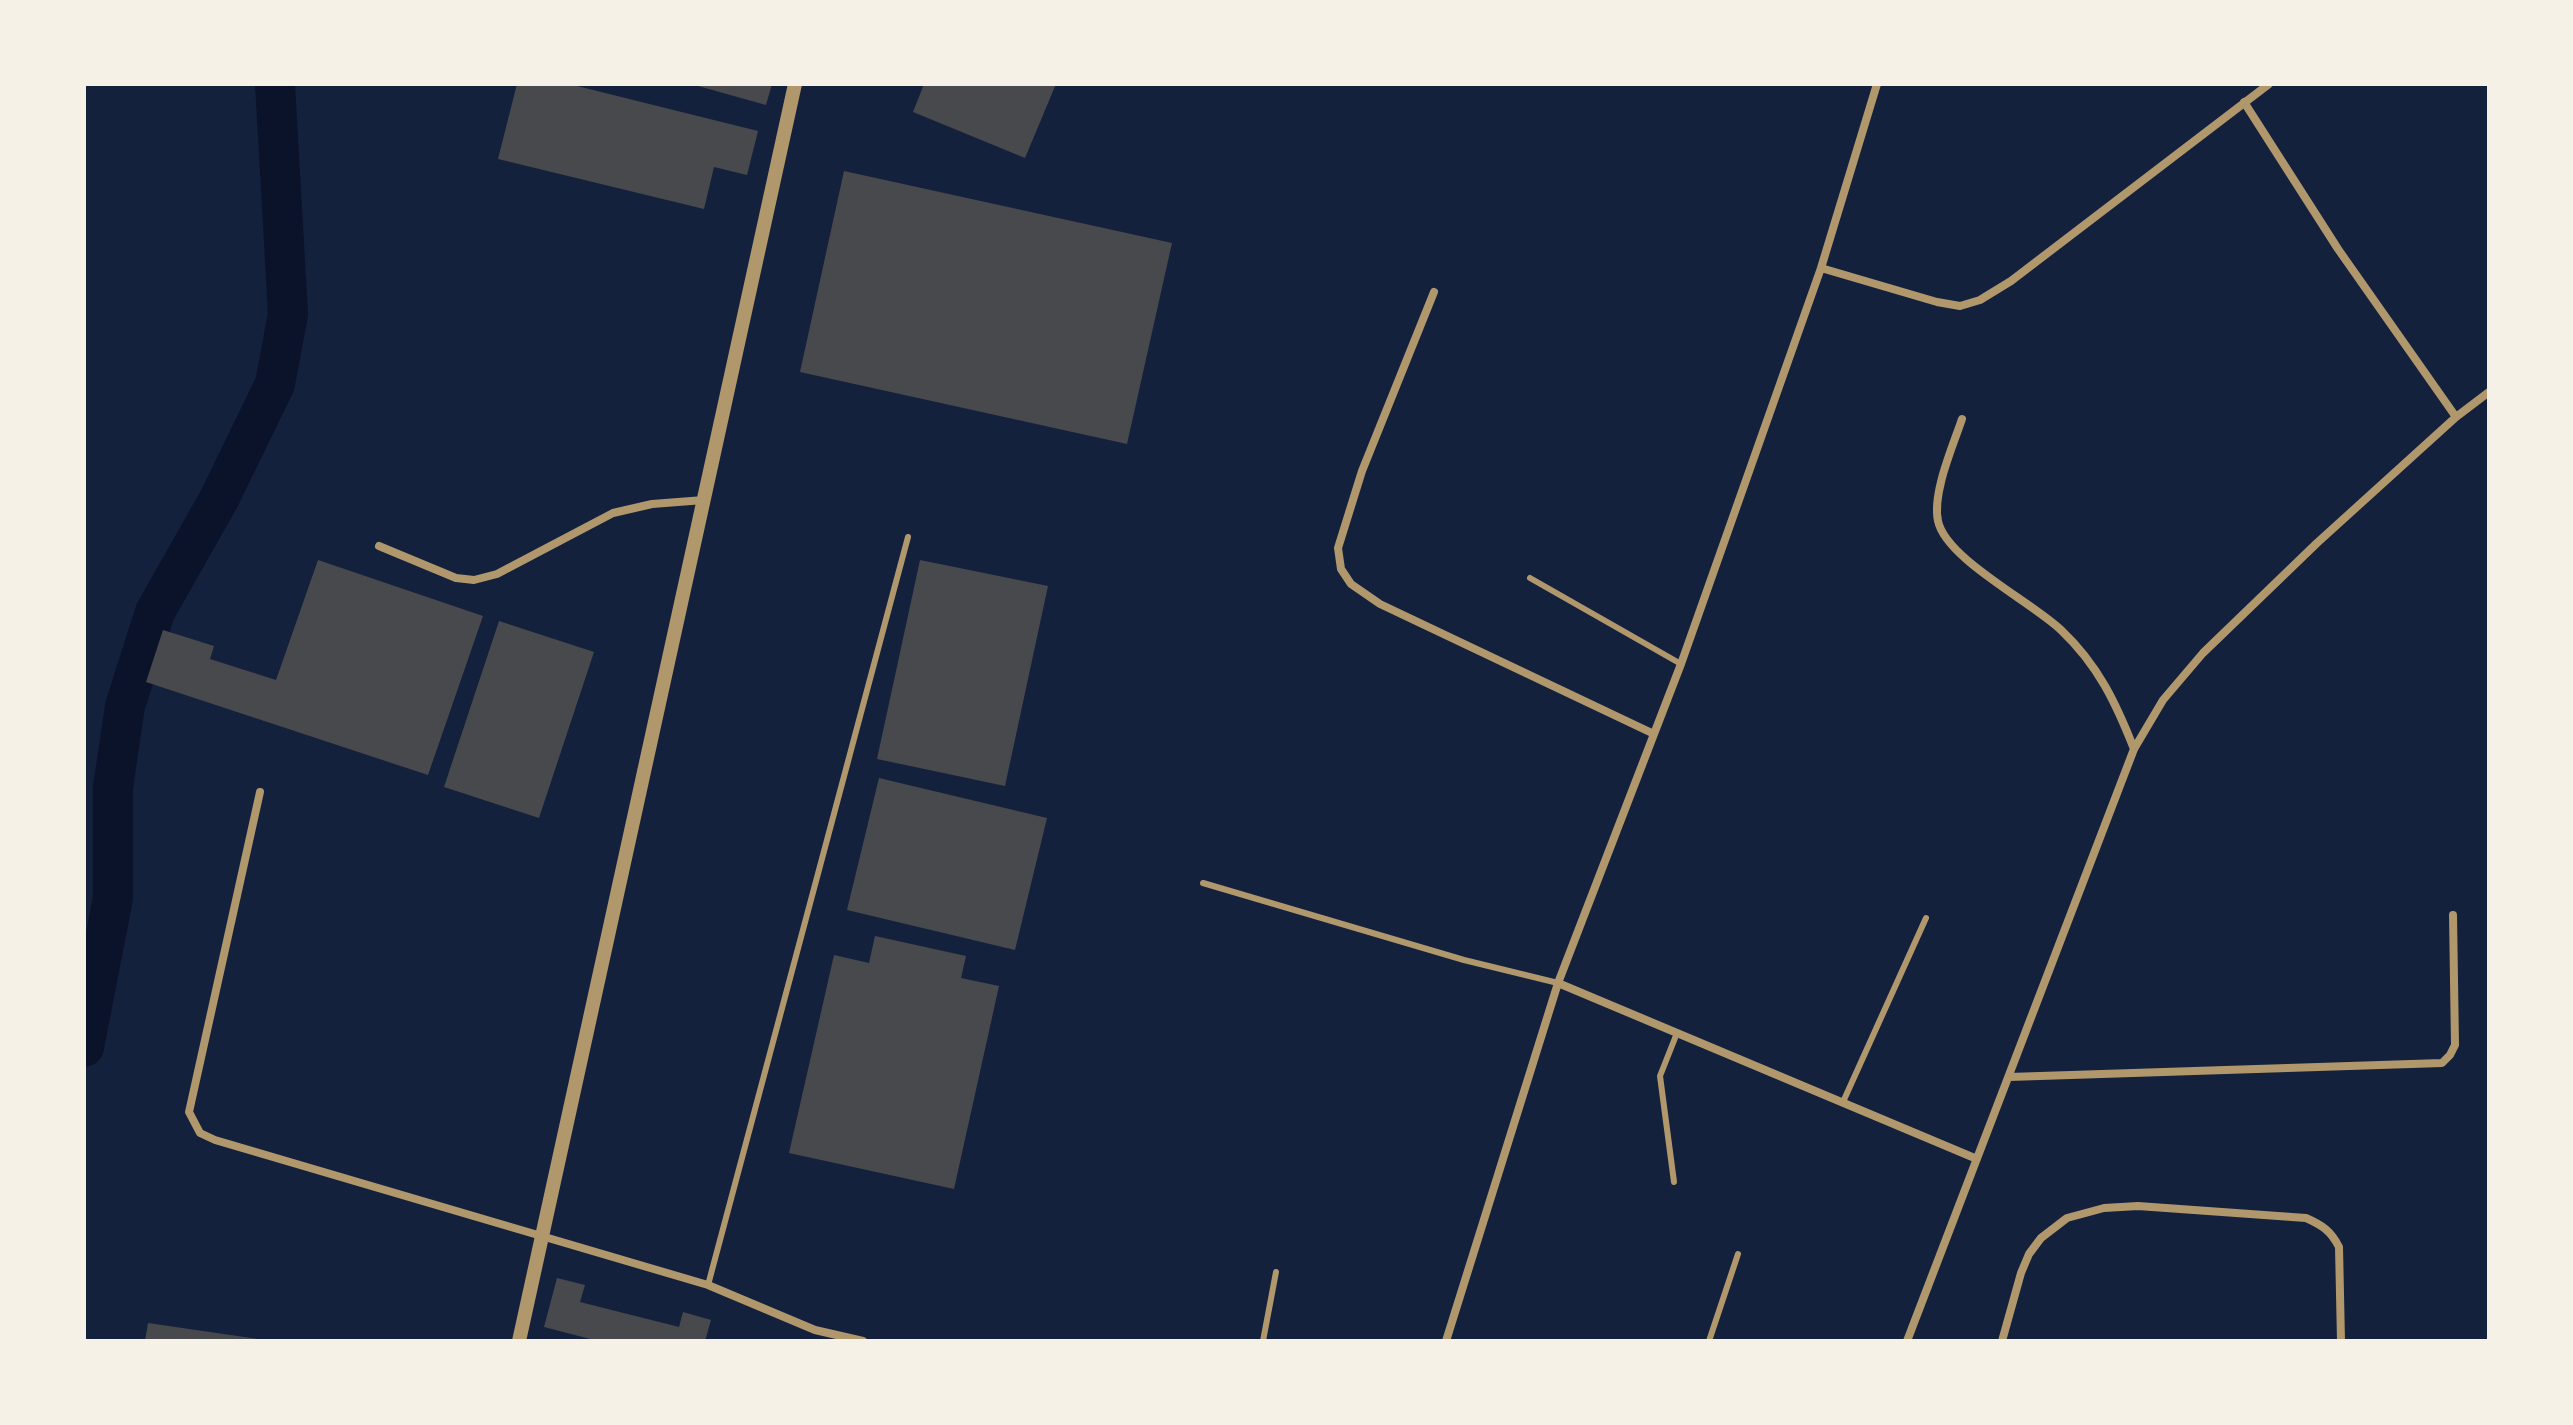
<!DOCTYPE html>
<style>
body{margin:0}
#map{position:relative;width:2573px;height:1425px;overflow:hidden;background:#14213d;font-family:Helvetica,sans-serif}
canvas{display:block}
.frame{position:absolute;inset:0;border:86px solid #f6f1e7;pointer-events:none}
</style>
<div id="map">
<canvas width="2573" height="1425"></canvas>
<div class="frame"></div>
</div>
<script>
const c = document.querySelector('canvas').getContext('2d');
c.lineJoin = 'round';
function stroke(path, color, width, dash) { c.strokeStyle = color; c.lineWidth = width; c.lineCap = dash ? 'butt' : 'round'; c.setLineDash(dash || []); c.stroke(path); }
function fill(path, color) { c.fillStyle = color; c.fill(path, 'evenodd'); }
const river = new Path2D(`
 M84,1047l29,-149v-111l12,-81 30,-94 64,-113 56,-115 13,-70 -13,-230`);
const building = new Path2D(`
 M517,84h52l189,47 -11,44 -33,-8 -10,42 -206,-50z
 M691,84h81l-6,21z
 M924,84h132l-31,74 -112,-46z
 M844,171l328,72 -45,201 -327,-72z
 M318,560l165,56 -55,159 -282,-93 17,-52 51,16 -4,13 66,21z
 M920,560l128,26 -43,200 -128,-27z
 M499,621l95,31 -55,166 -95,-31z
 M879,778l168,40 -32,132 -168,-40z
 M875,936l91,20 -5,22 38,8 -45,203 -165,-36 45,-198 35,8z
 M557,1278l28,7 -5,17 99,25 4,-15 28,8 -6,21h-107l-54,-14z
 M148,1323l110,16 -1,2h-112z`);
const service = new Path2D(`
 M1530,578l151,86
 M1203,883l261,77 94,23
 M1843,1102l83,-184
 M1674,1182l-14,-106 17,-43
 M708,1285l200,-748
 M1263,1341l13,-69
 M1709,1341l29,-87`);
const minor = new Path2D(`
 M2244,102l94,147 118,168
 M1821,268l116,34 23,4 20,-6 31,-19 258,-197
 M1434,292l-72,179 -24,77 3,21 10,15 29,20 274,130
 M1962,419c-9,27 -30,74 -24,102 8,38 94,81 123,109 37,35 55,73 73,119
 M379,546l77,32 18,2 23,-6 116,-61 39,-9 52,-4
 M260,792l-71,320 11,21 15,7 493,145 107,45 48,11
 M1558,983l419,176
 M2009,1077l433,-14 8,-8 5,-10 -2,-130
 M1446,1341l112,-358 123,-319 140,-396 56,-184
 M1907,1341l227,-592 29,-49 40,-47 114,-110 139,-126 33,-25
 M2002,1341l19,-68 8,-19 12,-16 26,-20 37,-10 34,-2 168,12c16,7 25,13 33,29l2,94`);
const tertiary = new Path2D(`
 M519,1341l276,-1257`);
stroke(river, '#0b132b', 40);
fill(building, '#48494c');
stroke(service, '#b1986c', 6);
stroke(minor, '#b1986c', 8);
stroke(tertiary, '#b1986c', 14);
</script>
